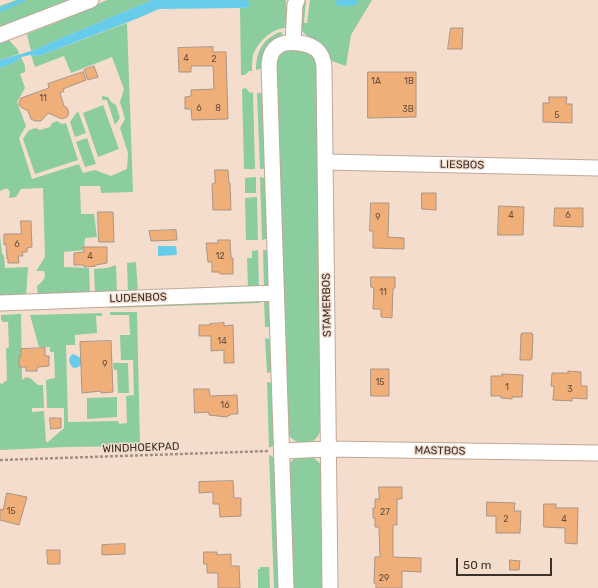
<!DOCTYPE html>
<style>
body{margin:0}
#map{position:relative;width:598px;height:588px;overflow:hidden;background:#f5ddcd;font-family:Rubik,sans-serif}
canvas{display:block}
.scale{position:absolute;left:456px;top:558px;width:96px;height:18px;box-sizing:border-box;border:2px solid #3a312b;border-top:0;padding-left:5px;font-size:12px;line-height:14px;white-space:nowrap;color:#3a312b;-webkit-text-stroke:3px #f5ddcd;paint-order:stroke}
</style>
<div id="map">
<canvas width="598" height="588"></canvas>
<div class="scale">50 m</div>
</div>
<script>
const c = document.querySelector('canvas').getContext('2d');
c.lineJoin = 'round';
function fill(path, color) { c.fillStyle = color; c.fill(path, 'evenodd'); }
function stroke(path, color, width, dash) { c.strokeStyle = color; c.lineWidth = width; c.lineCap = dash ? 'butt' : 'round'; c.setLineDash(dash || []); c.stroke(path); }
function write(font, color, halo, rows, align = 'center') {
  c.font = font + ' Rubik,sans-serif'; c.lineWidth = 3; c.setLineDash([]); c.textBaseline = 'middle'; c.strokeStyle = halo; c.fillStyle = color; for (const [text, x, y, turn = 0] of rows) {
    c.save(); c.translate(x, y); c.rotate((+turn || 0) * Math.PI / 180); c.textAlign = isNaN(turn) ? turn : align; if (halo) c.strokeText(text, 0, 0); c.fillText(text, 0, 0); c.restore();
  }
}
const green = new Path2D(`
 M16,0h60l-76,29v-23z
 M107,0h45l-121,51 -4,-17 38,-15z
 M248,0h38l1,21 -2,7c-14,1 -27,14 -32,27 -1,5 -1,11 -1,16h-3l-4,4h-4l-1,-67 9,-1z
 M302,0h4l-2,23h3l3,-23h62l-21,35 -5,31 -17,-6 -15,-19 -9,-7 -4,-4z
 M127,23l6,169 -32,1 -1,-7h-20l1,28h13l3,23 -12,1 -1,12 -20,2v15l25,1 1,27 -52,1 -1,-10c5,-4 10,-8 7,-15h-8l9,-14 -2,-69 -22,1 -5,8 -7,1 1,-6 -3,-4 -7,3v-123l16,-6 5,-5 4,9v6l-5,2 5,14 -8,14 9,24 -7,12 13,41 47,-15 4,9 12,-3 16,6 16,-7 1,-16 -8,-25 5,-9 -5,-17 4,-13 -12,-32 -41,16 -7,-17 -29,11 -4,-12 8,1z
 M280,32l3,1 -21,34 -2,2 -4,1c0,-19 7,-31 24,-38z
 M9,40l9,10 1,4 -19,6v-17z
 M290,49l19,3 8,10 5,363c-4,20 -20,25 -34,10l-15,-370 3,-11z
 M246,88l4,5 3,-1 2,77h-11l-2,-80z
 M257,93h5l3,3 2,69c-2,3 -3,4 -7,4z
 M102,96l6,1 3,5 5,3 4,13 -5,7 -8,-25h-5z
 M103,105l16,44 -21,8 -15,-44z
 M78,111l8,22 -11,4 -5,-15z
 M57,121l5,3 4,-1 12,37 -43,14 -12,-35 5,-8 7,-3 5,2 10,-3 2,-4z
 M87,138l9,26 -11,3 -9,-25z
 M256,177v16h-11v-15z
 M260,177l5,1 3,3v56l-2,2 -4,1z
 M257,197l1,43h-12l-1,-42z
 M0,236l2,18 2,2 1,12 23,-1 -2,30 -26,1z
 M258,250l1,39h-11l-1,-31h5v-7z
 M263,250h3l2,1 2,34 -6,5z
 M136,262l2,32 -10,-1 -1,-30z
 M116,265l1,29h-22l-1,-25 13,-1z
 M260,299v4l-151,5 2,-4z
 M264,299l3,1 3,3 1,22 -2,2h-4z
 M110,312h27l3,134 -74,1 -66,3v-67l2,1 5,-4 -1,-31 3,-2 -1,-25h-5l-2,-2v-5l20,-1 1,66 4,-3 4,1 8,7h5l1,23h-12v4l12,-1 2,31h2l16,-14v-20h-17l-1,-28 9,-2 -1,-26h-4v-5h-11l-9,-32 72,-2v3h-6l1,17 -22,2v10h-9l2,77 50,-1 1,3 8,-1 -1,-27 8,-1 -1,-35h-12l-1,-25h10l-1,-20h-19z
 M265,338l4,1 2,1 1,32 -5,1z
 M113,363h15l1,30h-11l-1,-23h-3z
 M267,382l5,1 3,62 -6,3z
 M117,397v20l-30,2v-21z
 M269,455l6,3 6,130h-7z
 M309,456c7,3 11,6 14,13l2,119h-34l-4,-120c6,-11 10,-11 22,-12z
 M260,567h9l1,21h-12v-19h2z`);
const water = new Path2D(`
 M152,0h96l2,7 -10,1 -81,1 -23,10 -97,37 -9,-1 -9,2 -5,5 -16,6v-8l31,-9z
 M337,0h21v4c-8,3 -15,2 -23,1z
 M158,246h18l1,9 -19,1z
 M73,354c4,1 6,4 11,5 -3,6 -3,8 -10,9 -5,-3 -7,-11 -1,-14z`);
const stream = new Path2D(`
 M0,10l23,-10`);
const building = new Path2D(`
 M451,28h12l-1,21h-14z
 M213,47v5h13l2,67 -36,1 -1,-11h-6v-12l6,-1v-6l23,-1 -1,-23h-22v6h-12l-1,-24z
 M94,66l4,11 -10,3 -4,-10z
 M83,72l3,8 -23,9 1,2 -4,2 4,13 3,2 2,5 -2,4 -5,2 -14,-6 -7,8h-6l-4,-2 -3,-8 -7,-4 -2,-2v-3l2,-4 28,-10 -1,-4z
 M368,72h48v45l-48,1z
 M549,97h18l-1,7h6v19l-29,-1v-19h6z
 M215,170h13l1,13h1l1,27h-18l-1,-26 3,-1z
 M422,193h14v17l-14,-1z
 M371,203h18l-1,34 16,1v11l-31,-1v-17h-3z
 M499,206l25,1 -1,28h-25z
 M555,208h28v19l-29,-1z
 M98,212h15l1,30h-15z
 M21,221h10l1,26 -5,1v4h-5l1,4h-5l1,7h-11v-4h-1l-1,-15 -2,1v-11h17z
 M176,230l1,10 -26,1 -2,-10z
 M218,240h12l1,18h2v16h-13l-1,-2h-7v-10h-4l-2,-19h12z
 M83,247h24v16l-11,2v1l-12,1v-2h-10v-12l10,-1z
 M371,277h24v11h-2l-1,30 -11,-1v-8h-8l1,-21 -3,-1z
 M224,323v3l9,-1 1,38h-10v-13l-13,1v-15h-12v-11h11v-1z
 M522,333h10v2l1,-1 -1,25h-1v1h-11l1,-26h1z
 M111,341l2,51 -12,1v-2l-19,2 -2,-51z
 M45,348v8h4v10l-12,1v4h-11v-4h-7v-10h2v-8z
 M371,369h18v27h-18z
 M568,371l13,1v14h6v13l-15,-1v3l-19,-1 1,-14h-3l1,-13h16z
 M502,374l21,1 -1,22h-10v2l-11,-1v-2h-10v-20h11z
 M194,389h15l1,7 27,-1 1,19h-6l-6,3 -17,-2v-3l-14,1z
 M50,418h11v10l-10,1z
 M233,481l1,17h7v18l-21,1 -1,-13h-6v-12l-14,1v-11z
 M379,487h23v12h-5v26h-4v32l28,1v14l-19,-1v17h-26v-5h-2l1,-26h5l-1,-30h-4v-9h-2v-10h2v-9h4z
 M7,493l20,4 -8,28 -19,-5v-11l3,1z
 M487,502l28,1 -1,8h7l-1,22h-24v-17h-9z
 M544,504h12v4h22l-1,36 -12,-1v-15l-21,-1z
 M125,544v10l-23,1v-10z
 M47,550h13v14h-12z
 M204,552h13v3l14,-1v12h8l1,22h-22v-15h-11v-9h-3z
 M510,560l10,1 -1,9h-9z`);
const path = new Path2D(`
 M0,460l269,-9`);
const minor = new Path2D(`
 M0,35l91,-35
 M293,42l2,-37 2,-5
 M325,162l273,6
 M0,303l276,-10
 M282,451l46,-2 270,4
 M286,588l-17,-523c1,-19 13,-24 30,-22 15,2 24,8 25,24l6,521`);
const numberNames = [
 ["4",186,58],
 ["2",214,59],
 ["1A",376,81],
 ["1B",409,81],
 ["11",43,98],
 ["6",199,108],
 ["8",218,108],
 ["3B",408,109],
 ["5",557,115],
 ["4",511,215],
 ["6",568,215],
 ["9",378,217],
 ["6",17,244],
 ["4",90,256],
 ["12",220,256],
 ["11",383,292],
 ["14",222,341],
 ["9",105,364],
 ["15",380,382],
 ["1",507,387],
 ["3",570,389],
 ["16",225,405],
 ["15",11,511],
 ["27",385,512],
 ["2",506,519],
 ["4",564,519],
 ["29",384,578]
];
const streetNames = [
 ["LIESBOS",462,165,1],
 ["LUDENBOS",138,298,-2],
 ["STAMERBOS",327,305,-91],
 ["WINDHOEKPAD",141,448,-2],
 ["MASTBOS",440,451,1]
];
fill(green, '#8bcd9f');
fill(water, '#66ccea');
stroke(stream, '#66ccea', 4);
fill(building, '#f0af79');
stroke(building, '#a99585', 1);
stroke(minor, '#bfa899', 17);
stroke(path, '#9f8e83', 2.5, [3, 2]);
stroke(minor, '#fff', 15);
write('9px', '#68503e', null, numberNames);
write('11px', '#3a312b', '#f5ddcd', streetNames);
</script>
